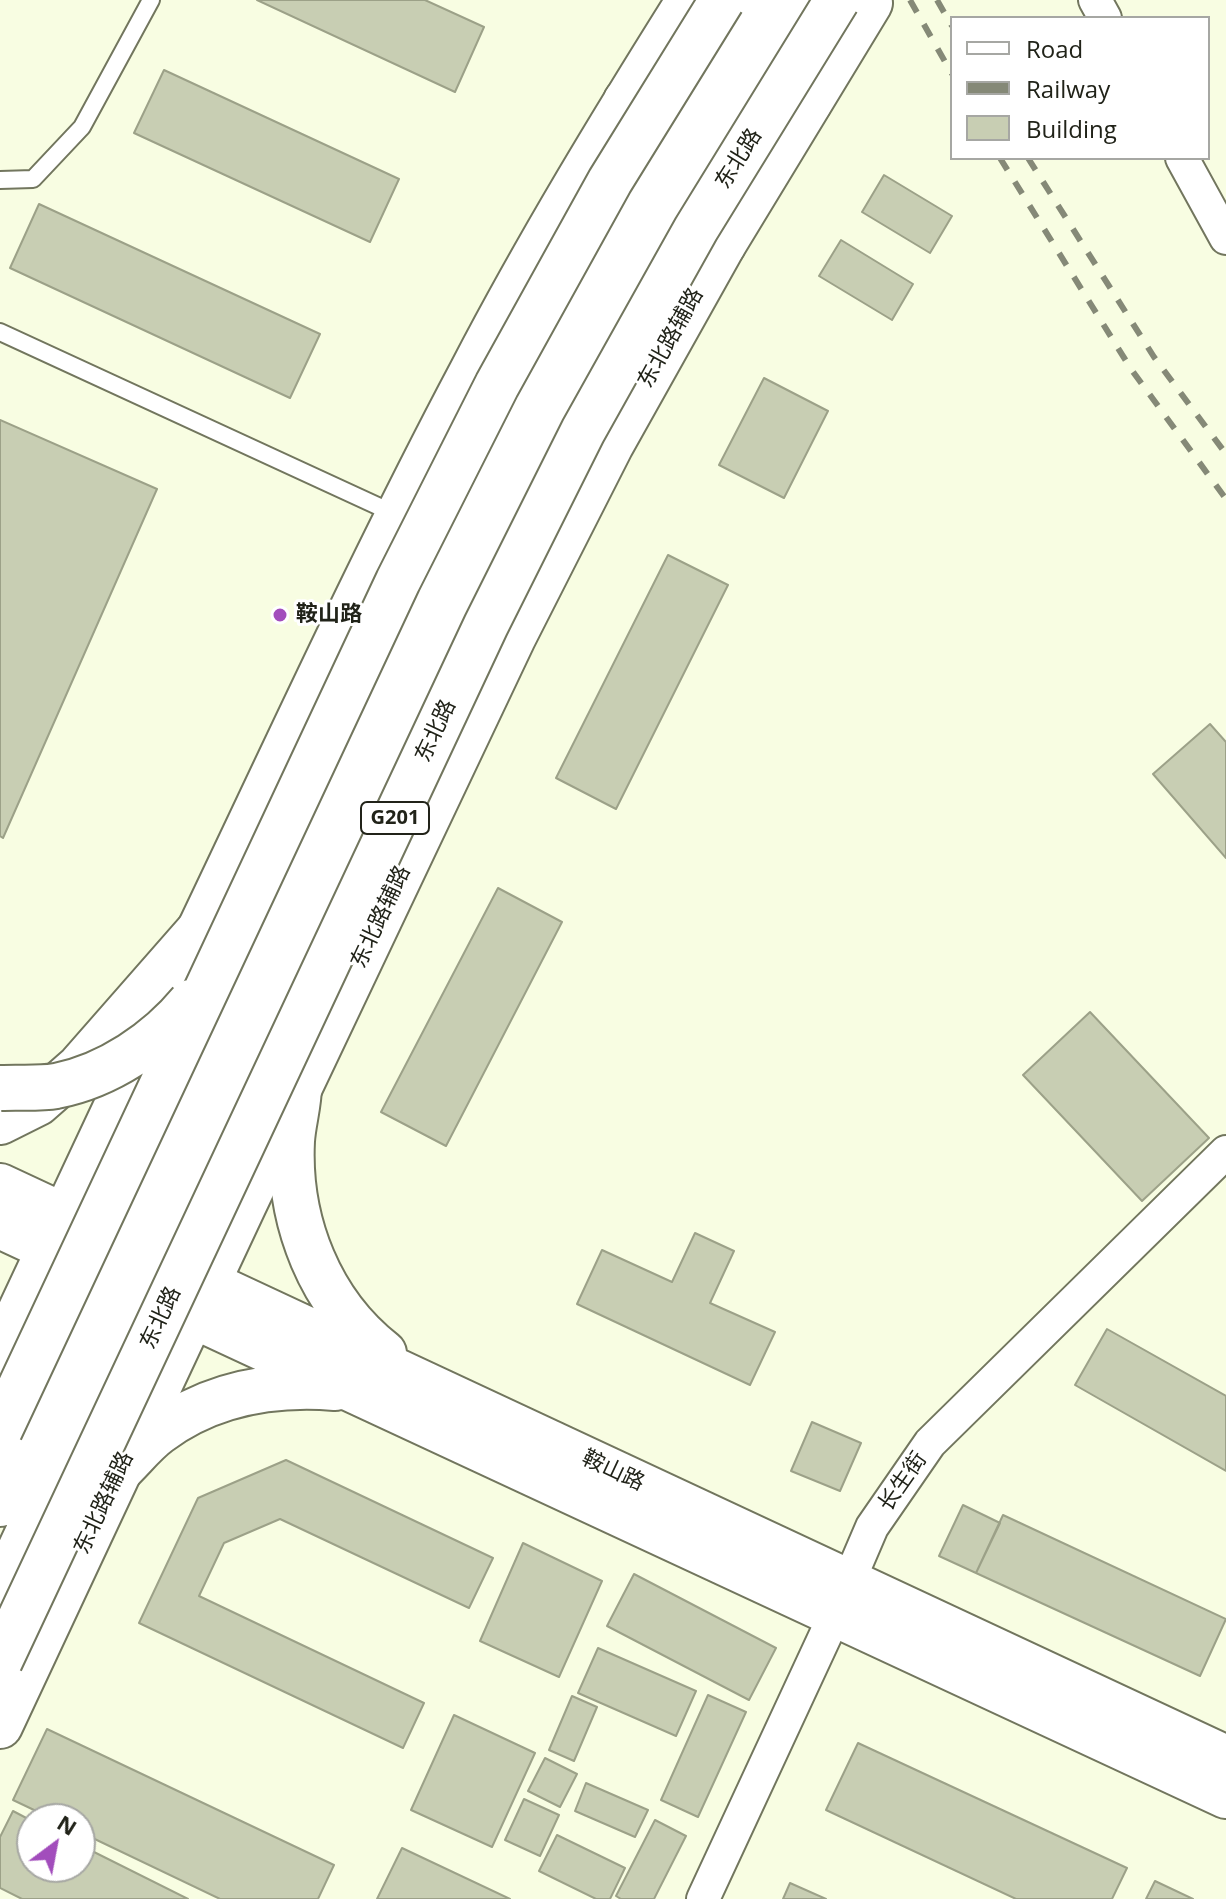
<!DOCTYPE html>
<meta charset="utf-8">
<style>
body{margin:0}
#map{position:relative;width:1226px;height:1899px;overflow:hidden;background:#f8fde2;font-family:"Open Sans",sans-serif}
canvas{display:block}
.legend{position:absolute;left:950px;top:16px;width:260px;height:144px;box-sizing:border-box;background:#fff;border:2px solid #a6a7a3;margin:0;padding:10px 14px;list-style:none;font-size:24px;color:#212319}
.legend li{display:flex;align-items:center;gap:16px;height:40px}
.legend b{width:40px;border:2px solid #a6a7a3}
.north{position:absolute;left:16px;top:1803px;width:80px;height:80px;box-sizing:border-box;background:#fff;border:2px solid #a6a7a3;border-radius:50%;rotate:32deg;font-size:22px;font-weight:700;line-height:32px;text-align:center;color:#212319}
.north::after{content:'';display:block;margin:auto;width:28px;height:36px;background:#a24dbc;clip-path:polygon(50% 0,100% 100%,50% 72%,0 100%)}
</style>
<div id="map">
<canvas width="1226" height="1899"></canvas>
<ul class="legend">
<li><b style="height:10px;background:#fff"></b>Road</li>
<li><b style="height:10px;background:#858977"></b>Railway</li>
<li><b style="height:22px;background:#c8ceb3"></b>Building</li>
</ul>
<div class="north">N</div>
</div>
<script>
const c = document.querySelector('canvas').getContext('2d');
c.lineJoin = 'round';
function fill(path, color) { c.fillStyle = color; c.fill(path, 'evenodd'); }
function stroke(path, color, width, dash) { c.strokeStyle = color; c.lineWidth = width; c.lineCap = dash ? 'butt' : 'round'; c.setLineDash(dash || []); c.stroke(path); }
function write(font, color, halo, rows, align = 'center') {
  c.font = font + ' "Open Sans","Noto Sans SC",sans-serif'; c.lineWidth = 6; c.setLineDash([]); c.textBaseline = 'middle'; c.strokeStyle = halo; c.fillStyle = color; for (const [text, x, y, turn = 0] of rows) {
    c.save(); c.translate(x, y); c.rotate((+turn || 0) * Math.PI / 180); c.textAlign = isNaN(turn) ? turn : align; if (halo) c.strokeText(text, 0, 0); c.fillText(text, 0, 0); c.restore();
  }
}
const building = new Path2D(`
 M257,0h168l59,27 -29,65z
 M164,70l235,109 -29,63 -236,-109z
 M884,175l68,41 -22,37 -68,-41z
 M39,204l281,130 -30,64 -280,-130z
 M841,240l72,44 -21,36 -73,-44z
 M764,378l64,33 -44,87 -65,-33z
 M0,420l157,69 -154,349 -3,-2z
 M668,555l60,30 -112,224 -60,-31z
 M1210,724l16,18v116l-73,-84z
 M498,888l64,34 -116,224 -65,-34z
 M1090,1012l119,126 -67,63 -119,-126z
 M695,1233l39,18 -24,52 65,29 -25,53 -173,-81 25,-54 70,32z
 M1107,1329l119,67v75l-151,-86z
 M812,1422l49,21 -21,48 -49,-20z
 M286,1460l207,98 -24,50 -189,-89 -56,24 -25,53 225,107 -21,45 -264,-125 59,-125z
 M963,1505l37,18 -24,50 -37,-17z
 M1003,1515l223,104 -26,57 -224,-103z
 M523,1543l79,38 -43,96 -79,-36z
 M634,1574l142,74 -27,52 -142,-74z
 M598,1648l98,43 -20,45 -98,-43z
 M708,1695l38,17 -48,105 -37,-17z
 M572,1696l25,11 -23,54 -25,-11z
 M454,1715l81,38 -43,94 -81,-37z
 M47,1729l287,136 -16,34h-98l-140,-67v-13h-27l-40,-19z
 M858,1743l269,125 -15,31h-96l-190,-89z
 M545,1758l32,16 -17,33 -32,-16z
 M586,1783l62,27 -13,27 -60,-26z
 M524,1799l35,16 -19,41 -35,-16z
 M13,1811l19,10v46h48v-22l108,54h-166l-22,-11v-51z
 M655,1820l31,16 -32,63h-33l-5,-3z
 M557,1835l68,33 -15,31h-14l-57,-28z
 M402,1848l108,51h-133z
 M1155,1881l38,18h-47z
 M790,1883l36,16h-43z`);
const service = new Path2D(`
 M0,180l33,-1 49,-52 69,-127
 M0,332l395,182`);
const minor = new Path2D(`
 M1095,0l10,18
 M1182,158l44,80
 M703,1899l124,-267 45,-105 58,-84 296,-291`);
const secondary = new Path2D(`
 M183,964c95,-198 186,-399 289,-593 66,-127 141,-250 217,-371
 M0,1354l152,-324
 M0,1726l243,-519 270,-569 98,-193 112,-200 147,-242`);
const primary = new Path2D(`
 M626,101l65,-35
 M742,135l67,-32
 M714,172l9,73
 M294,1019c2,22 4,45 5,67 0,19 -6,37 -7,55 -4,81 28,162 92,212
 M0,1122l38,-19 41,-36 121,-138
 M0,1186l1226,572
 M0,1226l1226,570
 M13,1326l17,77
 M119,1471c13,-12 25,-28 40,-39 51,-38 113,-49 176,-44
 M0,1504l424,-910 97,-196 117,-204 117,-194
 M0,1592l459,-980 98,-193 114,-204 131,-215`);
const rail = new Path2D(`
 M910,0l42,74
 M937,0l15,26
 M1000,158l131,211 95,130
 M1028,158l126,199 72,97`);
const trunkBridge = new Path2D(`
 M0,1088c18,-1 38,1 56,-2 52,-10 102,-44 135,-84
 M0,1430l398,-849 99,-196 113,-204 112,-181
 M0,1661l486,-1036 97,-194 113,-202 141,-229`);
const markers = [
 [280,615,8,"#a24dbc"]
];
const shields = [
 [395,818,68]
];
const shieldNames = [
 ["G201",395,818]
];
const streetNames = [
 ["东北路",739,159,-58],
 ["东北路辅路",671,338,-61],
 ["东北路",436,731,-65],
 ["东北路辅路",381,917,-65],
 ["东北路",161,1318,-65],
 ["鞍山路",613,1471,25],
 ["长生街",903,1482,-55],
 ["东北路辅路",104,1503,-65]
];
const poiNames = [
 ["鞍山路",296,615]
];
fill(building, '#c8ceb3');
stroke(building, '#9ca188', 2);
stroke(service, '#72765e', 20);
stroke(minor, '#72765e', 36);
stroke(secondary, '#72765e', 48);
stroke(primary, '#72765e', 48);
stroke(service, '#fff', 16);
stroke(minor, '#fff', 32);
stroke(secondary, '#fff', 44);
stroke(primary, '#fff', 44);
stroke(rail, '#858977', 6, [14, 14]);
stroke(trunkBridge, '#72765e', 48, []);
stroke(trunkBridge, '#fff', 44);
for (const [x, y, r, color] of markers) { const dot = new Path2D(); dot.arc(x, y, r, 0, 2 * Math.PI); c.fillStyle = color; c.fill(dot); stroke(dot, '#fff', 3); }
for (const [x, y, w] of shields) { const box = new Path2D(); box.roundRect(x - w / 2, y - 16, w, 32, 6); c.fillStyle = '#fff'; c.fill(box); stroke(box, '#212319', 2); }
write('bold 20px', '#212319', null, shieldNames);
write('22px', '#212319', '#fff', streetNames);
write('bold 22px', '#212319', '#fff', poiNames, 'left');
</script>
